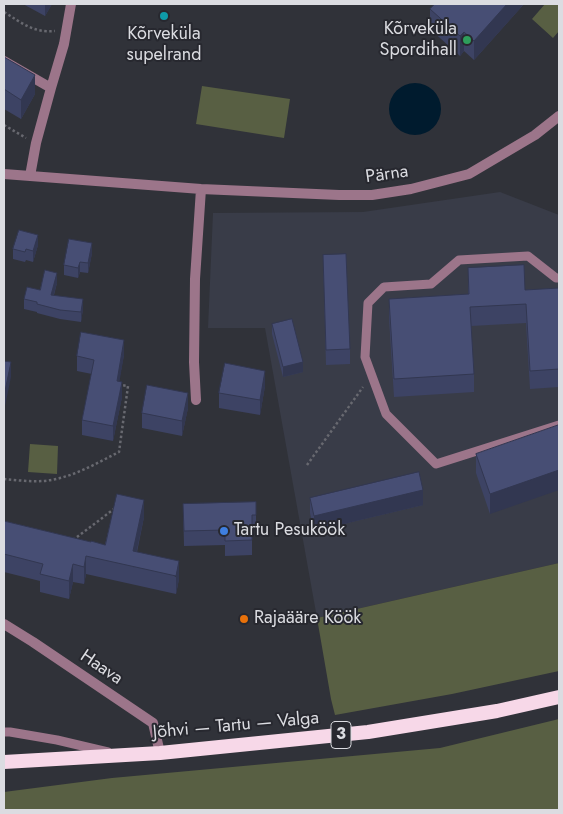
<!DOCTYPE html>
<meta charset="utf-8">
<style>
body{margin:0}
#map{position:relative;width:563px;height:814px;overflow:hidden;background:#303239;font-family:Jost,sans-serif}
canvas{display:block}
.frame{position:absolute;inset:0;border:5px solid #dbdce1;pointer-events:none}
</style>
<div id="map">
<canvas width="563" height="814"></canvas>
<div class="frame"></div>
</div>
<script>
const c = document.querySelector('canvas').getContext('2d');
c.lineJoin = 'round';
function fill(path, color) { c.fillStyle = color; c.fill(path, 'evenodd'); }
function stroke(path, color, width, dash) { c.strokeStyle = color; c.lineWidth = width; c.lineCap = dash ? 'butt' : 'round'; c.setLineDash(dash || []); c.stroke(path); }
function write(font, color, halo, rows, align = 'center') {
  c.font = font + ' Jost,sans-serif'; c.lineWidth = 4; c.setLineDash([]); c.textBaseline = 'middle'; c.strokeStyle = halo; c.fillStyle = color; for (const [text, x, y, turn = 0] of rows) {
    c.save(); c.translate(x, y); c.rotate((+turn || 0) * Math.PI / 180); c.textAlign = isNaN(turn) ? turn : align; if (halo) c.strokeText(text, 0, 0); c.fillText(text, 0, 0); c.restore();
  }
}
const built = new Path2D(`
 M500,192l59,23v348l-242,55 -52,-290h-57l5,-115 150,-1z`);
const green = new Path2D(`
 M545,4h14v27l-6,7 -21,-19z
 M202,86l88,13 -6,39 -88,-14z
 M30,444l28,2 -1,28 -29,-2z
 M559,563v108l-107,23 -117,21 -4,-16 -14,-81z
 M559,719v91h-555v-18l108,-14 328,-30z`);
const water = new Path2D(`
 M389 109a26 26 0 1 1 52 0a26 26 0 1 1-52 0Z`);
const path = new Path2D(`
 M4,12c18,11 29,21 51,19
 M4,125l22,13
 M307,465l56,-78
 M4,479c12,1 26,3 39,2 27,-2 52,-17 76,-29l9,-66 -7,-1
 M73,540l41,-31`);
const service = new Path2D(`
 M559,278h-3l-28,-22 -69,4 -28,24 -47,3 -16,16 -3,54 21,57 50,50 123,-39
 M4,732h6l47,8 51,12`);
const minor = new Path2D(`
 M4,61l47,27
 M4,174l197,15 138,6h33l39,-6 58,-15 66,-39 24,-19
 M30,176l6,-33 15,-55 13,-44 7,-40
 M196,400l-2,-38 1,-83 6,-90
 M4,624l29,18 120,81 7,30`);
const trunk = new Path2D(`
 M4,762l156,-9 208,-21 129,-21 62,-14`);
const wall = new Path2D(`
 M23,4h29l-7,12z
 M435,4h89l-50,56 -10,-9 -4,5 -30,-27v-20z
 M4,57l31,37 -14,25 -17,-10z
 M38,245l-5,17 -7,-2 -1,2 -12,-3v-10z
 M92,253l-4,20 -8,-1 -2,6 -14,-3v-10z
 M323,255l27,94v15l-24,1z
 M468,268l57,22 34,-2v99l-29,2 -4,-66 -55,3 3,48v18l-80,5 -5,-79v-19l79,-5z
 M57,283l-3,12 29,14 -2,13 -21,-3 -23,-6v-1l-13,-3v-10l16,-9z
 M272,324l31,48 -20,5 -11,-43z
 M124,355l-5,26 3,16 -9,44 -31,-6v-15l10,-46 -15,-3v-15z
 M265,386l-5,29 -41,-7v-15z
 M188,408l-6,28 -40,-8v-15z
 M559,425l-69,89 -14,-41v-19z
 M310,498l113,7 -109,26 -4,-18z
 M256,502v28h-4v25l-27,1v-11l-41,1 -1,-42z
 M144,517l-7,35 42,27 -3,15 -90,-20 -2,10 -11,-2 -4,17 -29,-7v-11l-36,-9v-51l87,21 14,3z`);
const shadedWall = new Path2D(`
 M45,4h7l-7,12z
 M507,4h17l-50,56v-19z
 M464,32v19l-4,5v-20z
 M35,75v19l-14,25v-19z
 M38,235v10l-5,17v-11z
 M92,243v10l-4,20v-10z
 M80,262v10l-2,6v-10z
 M57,273v10l-6,21v-9z
 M83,299v10l-2,13v-10z
 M124,340v15l-7,41v-15z
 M11,362v15l-7,34v-15z
 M303,362v10l-20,5v-10z
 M265,371v15l-5,29v-15z
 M122,382v15l-9,44v-15z
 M188,393v15l-6,28v-15z
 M559,470v20l-69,24v-20z
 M423,490v15l-109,26v-15z
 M144,500v17l-11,51v-17z
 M86,556v18l-2,10v-17z
 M179,561v18l-3,15v-18z
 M73,564v18l-4,17v-18z`);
const building = new Path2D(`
 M435,4h72l-33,37 -10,-9 -4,4 -30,-27z
 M4,57l31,18 -14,25 -17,-11z
 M19,230l19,5 -5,16 -7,-2 -1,3 -12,-3z
 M69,239l23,4 -4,20 -8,-1 -2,6 -14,-3z
 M346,254l4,95 -24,1 -3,-95z
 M524,265l1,25 34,-2v81l-29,2 -4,-67 -56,3 4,67 -80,5 -5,-80 80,-5 -1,-26z
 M45,270l12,3 -6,22 32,4 -2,13 -21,-2 -23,-6v-2l-13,-3 3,-12 13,3z
 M292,319l11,43 -20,5 -11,-43z
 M81,332l43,8 -7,41 5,1 -9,44 -31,-6 12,-60 -17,-4z
 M4,361l7,1 -7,34z
 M225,363l40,8 -5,29 -41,-7z
 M147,385l41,8 -6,28 -40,-8z
 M559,425v45l-69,24 -14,-40z
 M419,472l4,18 -109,26 -4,-18z
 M117,494l27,6 -11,51 46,10 -3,15 -90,-20 -2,11 -11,-3 -4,17 -29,-7 3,-10 -39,-10v-33l87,21v-1l14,4z
 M256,502v13h-4v25l-27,1v-11l-41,1 -1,-27z`);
const markers = [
 [164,16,5,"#0f9aa8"],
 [467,40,5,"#2e9e5b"],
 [224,531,5,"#3f7fe0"],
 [244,619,5,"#e8710a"]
];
const shields = [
 [341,735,20]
];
const shieldNames = [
 ["3",341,735]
];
const poiNames = [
 ["Kõrveküla",457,30,"right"],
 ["Spordihall",457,51,"right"],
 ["Kõrveküla",164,35,"center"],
 ["supelrand",164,56,"center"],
 ["Tartu Pesuköök",234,531],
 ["Rajaääre Köök",254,619]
];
const streetNames = [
 ["Pärna",387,175,-8],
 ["Haava",101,668,34],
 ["Jõhvi — Tartu — Valga",236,726,-5]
];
fill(built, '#393c48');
fill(green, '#585f43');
fill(water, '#001b2e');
stroke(path, '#686970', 2.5, [2.5, 2.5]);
stroke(service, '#9c758a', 9);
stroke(minor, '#9c758a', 10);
stroke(trunk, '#f7d8e8', 14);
fill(wall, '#3d4364');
fill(shadedWall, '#323751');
fill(building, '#474e74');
stroke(building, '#323751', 1);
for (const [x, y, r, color] of markers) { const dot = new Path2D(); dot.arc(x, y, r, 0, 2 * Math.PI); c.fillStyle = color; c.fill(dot); stroke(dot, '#27282f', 2); }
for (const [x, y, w] of shields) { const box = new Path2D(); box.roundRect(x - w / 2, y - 13.5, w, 27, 4); c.fillStyle = '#27282f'; c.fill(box); stroke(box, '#dbdce1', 1); }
write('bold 16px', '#dbdce1', null, shieldNames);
write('18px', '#dbdce1', '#27282f', poiNames, 'left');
write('18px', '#dbdce1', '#27282f', streetNames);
</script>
